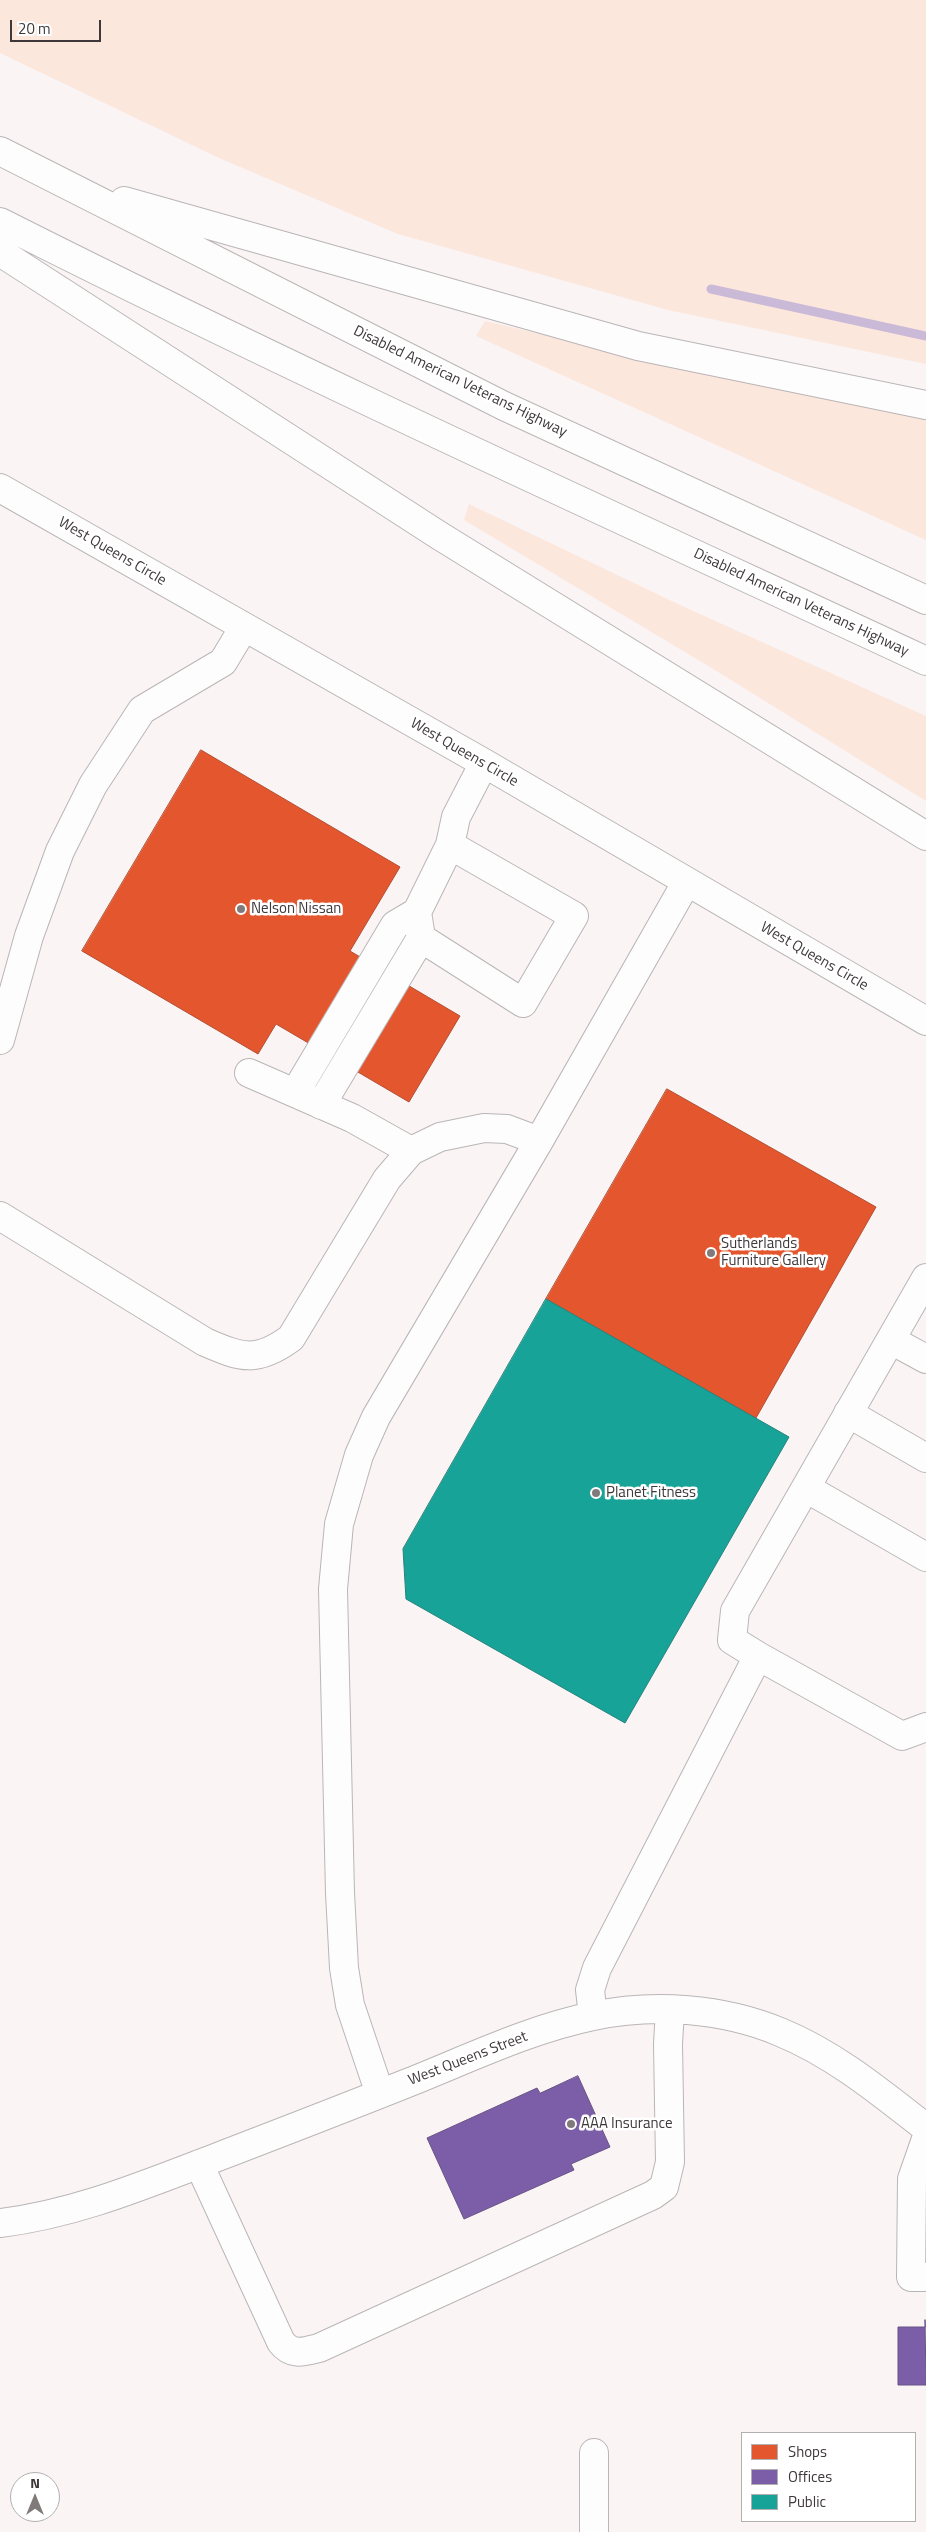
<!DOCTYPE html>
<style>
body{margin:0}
#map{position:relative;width:926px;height:2532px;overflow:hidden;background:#faf4f5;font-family:"Titillium Web",sans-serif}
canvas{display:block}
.legend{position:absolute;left:741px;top:2432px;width:175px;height:90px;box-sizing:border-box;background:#fff;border:1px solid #b2afb0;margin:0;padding:6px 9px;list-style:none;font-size:15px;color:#3e383a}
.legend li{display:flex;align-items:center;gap:10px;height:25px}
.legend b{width:25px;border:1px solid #b2afb0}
.north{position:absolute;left:10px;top:2472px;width:50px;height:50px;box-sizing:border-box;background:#fff;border:1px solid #b2afb0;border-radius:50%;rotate:0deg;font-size:14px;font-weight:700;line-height:20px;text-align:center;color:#3e383a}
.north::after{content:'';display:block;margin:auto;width:18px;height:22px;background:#807a7b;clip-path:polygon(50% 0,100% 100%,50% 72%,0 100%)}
.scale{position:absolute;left:10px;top:20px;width:91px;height:22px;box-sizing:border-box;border:2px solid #3e383a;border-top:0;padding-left:6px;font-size:15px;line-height:18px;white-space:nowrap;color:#3e383a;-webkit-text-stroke:4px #fff;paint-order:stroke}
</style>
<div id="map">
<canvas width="926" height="2532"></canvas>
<ul class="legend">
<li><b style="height:14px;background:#e4572e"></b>Shops</li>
<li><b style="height:14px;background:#7b5ea7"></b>Offices</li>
<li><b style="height:14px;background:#17a398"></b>Public</li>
</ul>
<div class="north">N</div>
<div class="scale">20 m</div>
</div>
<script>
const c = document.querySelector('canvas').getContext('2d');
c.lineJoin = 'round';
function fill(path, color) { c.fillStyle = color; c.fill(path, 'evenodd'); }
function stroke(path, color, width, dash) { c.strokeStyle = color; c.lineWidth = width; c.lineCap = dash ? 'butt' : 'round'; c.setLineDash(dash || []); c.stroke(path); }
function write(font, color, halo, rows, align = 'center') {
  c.font = font + ' "Titillium Web",sans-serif'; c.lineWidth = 5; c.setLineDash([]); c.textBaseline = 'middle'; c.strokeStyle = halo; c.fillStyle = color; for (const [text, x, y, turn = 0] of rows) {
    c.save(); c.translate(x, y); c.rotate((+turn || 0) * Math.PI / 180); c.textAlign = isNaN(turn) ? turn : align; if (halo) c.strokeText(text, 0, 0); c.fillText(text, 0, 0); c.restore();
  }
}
const green = new Path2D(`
 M0,0h926v364l-258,-54 -270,-76 -179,-76 -219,-105z
 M485,321l213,50 228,48v121l-450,-204z
 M469,504l211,101 246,111v85l-216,-134 -246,-147z`);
const shops = new Path2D(`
 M201,750l199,117 -50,84 110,65 -51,86 -133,-78 -18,30 -176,-103z
 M667,1089l209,118 -120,211 -210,-119z`);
const offices = new Path2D(`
 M578,2076l32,71 -39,17 3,6 -110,49 -37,-81 110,-50 3,5z
 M925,2320l1,65h-28v-58h27z`);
const public = new Path2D(`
 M546,1299l243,138 -164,286 -219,-124 -3,-50z`);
const stream = new Path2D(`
 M711,289l215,47`);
const minor = new Path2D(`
 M0,488l484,275 442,258
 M421,938l102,65 51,-87 -124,-71
 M0,1040l29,-104 31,-85 33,-66 49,-75 81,-48 21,-35
 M249,1073l103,45 59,33
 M295,1093l100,-168 22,-13
 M321,1105l100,-167 -4,-26 33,-67 6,-28 28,-54
 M0,1216l205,126c37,16 52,21 86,-4l96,-159 24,-28 29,-14 44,-9 23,1 32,12
 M891,1340l35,19
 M848,1413l78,45
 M806,1488l120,69
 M758,1656l-26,-16 3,-29 191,-333
 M593,2016l-3,-26 7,-22 161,-312 144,80 24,-9
 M380,2094l-30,-89 -6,-37 -4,-75 -7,-304 6,-65 20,-69 17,-38 163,-276 147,-258
 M926,2139l-14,40 -1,98h15
 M199,2164l82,178c11,14 22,10 38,6l334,-153 11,-8 6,-25 -2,-118 2,-34
 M0,2223c75,-9 144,-38 215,-65 65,-25 130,-50 195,-76 60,-24 120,-53 183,-66 60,-13 130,-8 187,16 54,22 100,60 146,96
 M594,2532v-79`);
const highway = new Path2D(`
 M0,151l504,255 422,194
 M124,201l514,145 288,59
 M0,222c305,154 616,295 926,439
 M0,252l440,284 486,300`);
const markers = [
 [241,909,5,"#807a7b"],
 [711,1253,5,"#807a7b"],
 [596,1493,5,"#807a7b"],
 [571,2124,5,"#807a7b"]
];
const streetNames = [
 ["Disabled American Veterans Highway",460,382,26],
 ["West Queens Circle",112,552,30],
 ["Disabled American Veterans Highway",801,603,25],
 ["West Queens Circle",464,753,30],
 ["West Queens Circle",814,957,30],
 ["West Queens Street",468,2059,-21]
];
const poiNames = [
 ["Nelson Nissan",251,909],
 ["Sutherlands",721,1244],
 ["Furniture Gallery",721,1261],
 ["Planet Fitness",606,1493],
 ["AAA Insurance",581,2124]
];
fill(green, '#fce7dd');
fill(shops, '#e4572e');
stroke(shops, '#b24e32', 1);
fill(offices, '#7b5ea7');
stroke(offices, '#695386', 1);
fill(public, '#17a398');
stroke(public, '#23837c', 1);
stroke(stream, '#cabad8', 9);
stroke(minor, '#bab5b6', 30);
stroke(highway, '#bab5b6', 30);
stroke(minor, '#fefdfe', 28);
stroke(highway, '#fefdfe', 28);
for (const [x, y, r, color] of markers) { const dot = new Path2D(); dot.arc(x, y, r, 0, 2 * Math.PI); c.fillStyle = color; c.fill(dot); stroke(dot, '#fff', 2); }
write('15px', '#3e383a', '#fff', streetNames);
write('15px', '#3e383a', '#fff', poiNames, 'left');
</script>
